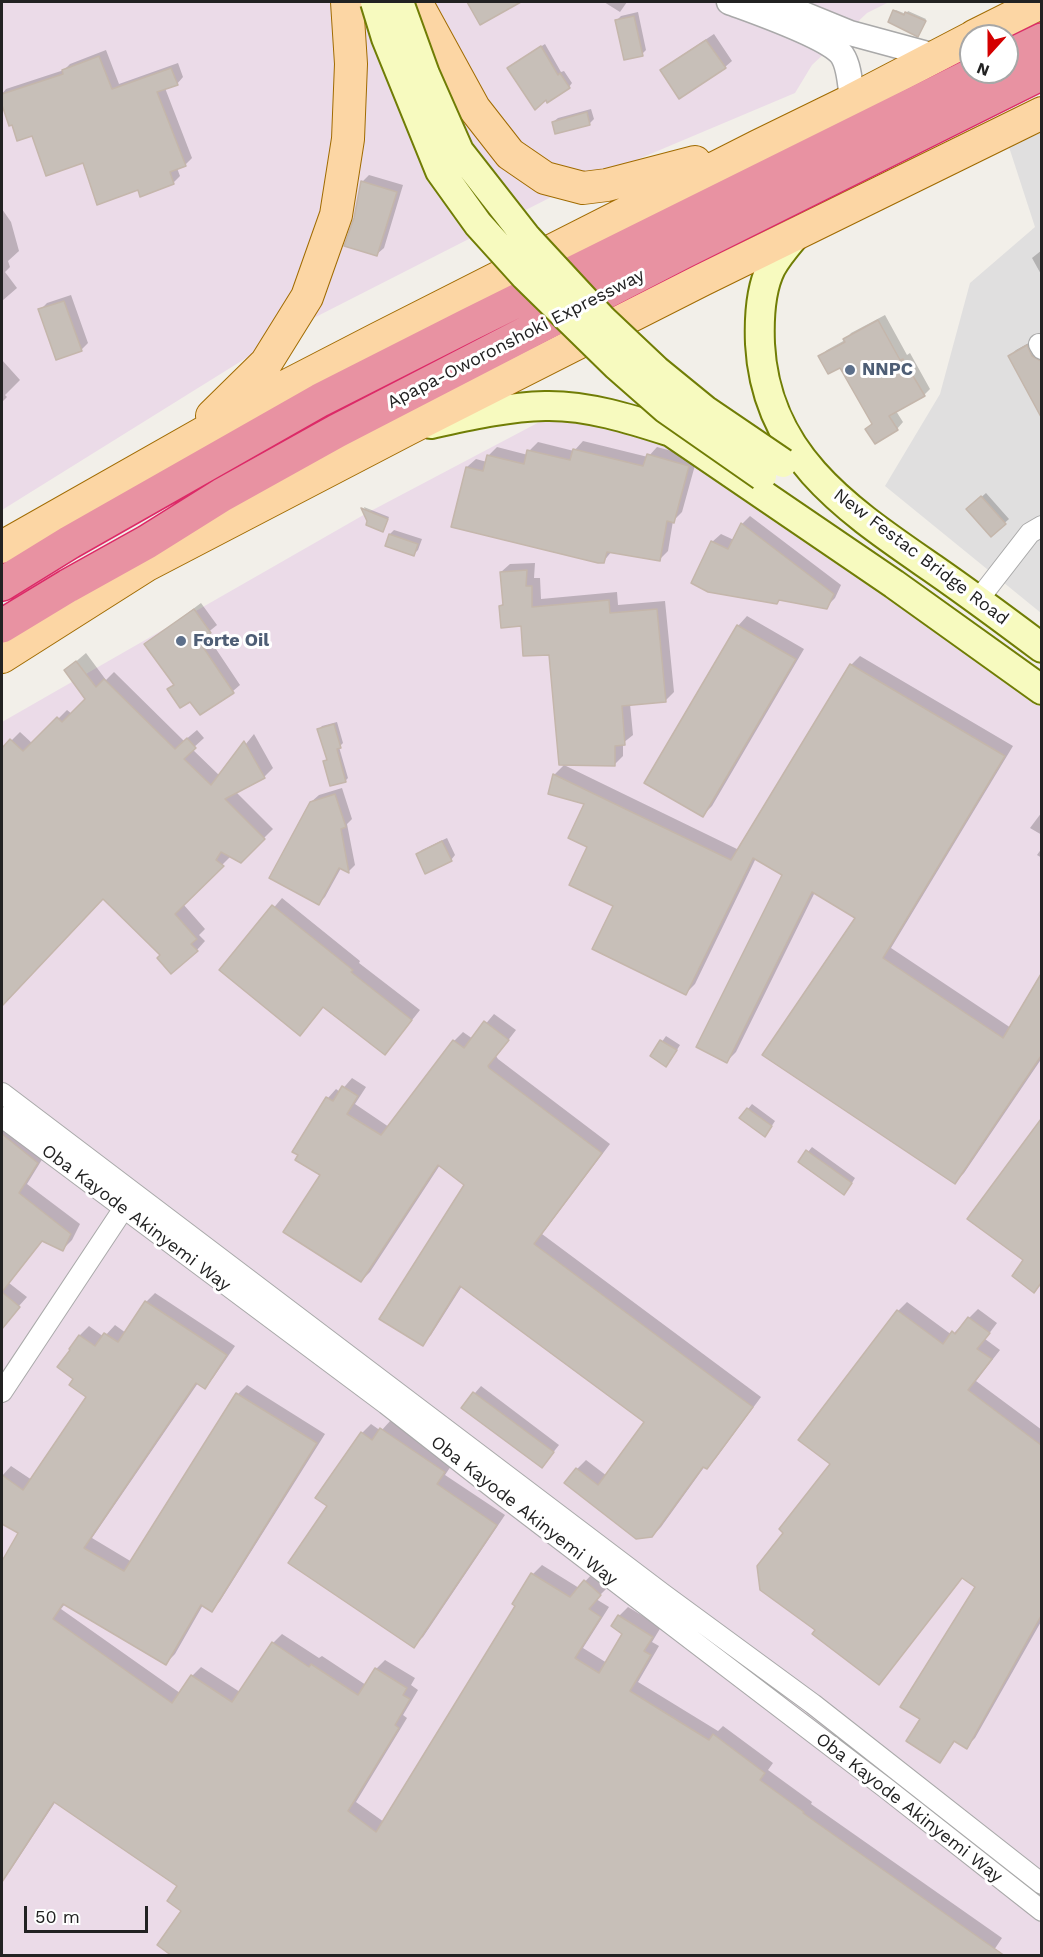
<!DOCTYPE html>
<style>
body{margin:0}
#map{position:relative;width:1043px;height:1957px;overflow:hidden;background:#f2efe9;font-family:"Work Sans",sans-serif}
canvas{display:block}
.frame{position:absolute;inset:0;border:3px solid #222;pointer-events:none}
.north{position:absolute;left:959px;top:24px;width:60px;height:60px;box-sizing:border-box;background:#fff;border:2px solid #a7a7a7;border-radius:50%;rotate:201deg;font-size:16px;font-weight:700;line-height:24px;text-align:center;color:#222}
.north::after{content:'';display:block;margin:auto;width:21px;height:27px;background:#d40000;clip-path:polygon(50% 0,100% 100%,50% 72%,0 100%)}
.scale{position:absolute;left:24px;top:1906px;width:124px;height:27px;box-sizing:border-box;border:3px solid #222;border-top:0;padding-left:8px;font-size:18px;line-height:21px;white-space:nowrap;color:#222;-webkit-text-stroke:4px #fff;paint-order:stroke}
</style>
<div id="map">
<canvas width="1043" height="1957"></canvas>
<div class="frame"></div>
<div class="north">N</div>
<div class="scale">50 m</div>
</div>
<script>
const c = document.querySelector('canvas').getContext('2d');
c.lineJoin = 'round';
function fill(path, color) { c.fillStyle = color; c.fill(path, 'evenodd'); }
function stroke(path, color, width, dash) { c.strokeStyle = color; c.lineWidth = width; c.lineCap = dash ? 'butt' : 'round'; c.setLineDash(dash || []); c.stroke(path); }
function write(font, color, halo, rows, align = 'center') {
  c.font = font + ' "Work Sans",sans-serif'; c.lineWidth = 6; c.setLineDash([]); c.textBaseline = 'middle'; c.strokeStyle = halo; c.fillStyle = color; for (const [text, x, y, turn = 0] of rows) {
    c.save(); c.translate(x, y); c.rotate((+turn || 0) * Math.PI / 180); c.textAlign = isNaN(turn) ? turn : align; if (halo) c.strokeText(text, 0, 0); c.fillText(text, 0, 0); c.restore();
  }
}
const residential = new Path2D(`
 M1041,132v481l-156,-127 55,-92 30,-111 65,-56 -26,-80z`);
const industrial = new Path2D(`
 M2,2h887l-22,11 -55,52 -17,28 -230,97 -269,137 -294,183z
 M545,419l78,2 61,18 357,254v1262h-1039v-1233l365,-209z`);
const shadow = new Path2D(`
 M468,2h40l2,2 -29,19z
 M604,2h23l-7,10z
 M896,10l10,4 2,-3 18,8 -6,14 -26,-22z
 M638,12l8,38 -4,4 -25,-34 4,-4z
 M714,34l18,27 -7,6 -63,3 7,-6z
 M545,44l16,28 3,-1 8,12 -3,4 -57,-22z
 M106,50l13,34 59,-21 5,14 -6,7 -12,4 27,70 -7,7 -8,3 3,8 -7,7 -34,6 -106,-55 -20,-10 -3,1 -8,-24v-7l4,-5 58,-19 6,-6z
 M591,109l3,10 -4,4 -37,-1 5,-4z
 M369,175l34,10 -19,63 -7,6 -22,-36 7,-36z
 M2,209l9,13 8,29 -11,10 2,6 -5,5 12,16 -15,13z
 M1042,250v26l-10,-18z
 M71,295l17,48 -7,7 -41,-40 7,-7z
 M885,315l22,40 3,-2 20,36 -6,6 -28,16 7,11 -6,7h-30l6,-6 -33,-57 -20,-10 7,-6 18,-10 6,-7z
 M1034,340l8,12v62l-32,-58 6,-6z
 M2,360l18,20 -15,15 2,2 -5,5z
 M583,441l65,16 9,-10 40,11 -15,54 -9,9 -5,30 -9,9 -47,-9 -9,11 -136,-95 9,-8 11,3 1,-6 9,-9 31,8 1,-4 9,-9 36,9z
 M986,493l23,26 -18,16 -23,-26z
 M364,507l25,10 -6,13 -14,-9z
 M750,516l91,69 -6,13 -9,9 -114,-65 9,-8 13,6 8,-16z
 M394,530l28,9 -4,11 -4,4 -24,-20z
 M535,563l-1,15h6l1,21 76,-7 1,13 47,-4 9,91 -9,9 -35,3 3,31 -10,8v13l-8,8 -65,-110 -27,-30 -23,-18 4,-3 -3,-31 9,-8z
 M201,603l16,22 -11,9 34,51 -7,6 -33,22 -9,-14 -22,-9 6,-6 -29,-40z
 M747,616l57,33 -92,157 -9,9 -57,-33 92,-156z
 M86,653l20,27 8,-8 70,69 13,-11 7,8 -12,11 28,27 34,-42 19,34 -9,9 -28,15 37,37 -32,32 -10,-5 -48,48 22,25 -6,6 6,6 -8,9 -35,5 -58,-58 -102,107v-254l18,-18 13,12 34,-34 5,4 15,-15 -21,-29z
 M860,656l153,90 -122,202 120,80 31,-51v81l-78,115 -9,9 -98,-265 -42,-25 -79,160 -9,9 57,-187 -28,-16 -61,126 -9,9 -71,-88 -26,-59 -3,-43 -36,-10 5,-19 9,-9 175,85 112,-185z
 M337,722l6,21 -4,4 9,31 -3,3 -20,-19 3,-3 -9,-30 3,-3z
 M342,788l10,31 -5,5 8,41 -6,6 -8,-3 -16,29 -6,6 -8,-101 8,-7z
 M1042,812v23l-12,-7z
 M447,838l8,17 -4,5 -33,-6 4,-4z
 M1042,848v10l-5,-3z
 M282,898l78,63 -1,2 61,47 -27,34 -69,-39 -103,-35z
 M494,1014l22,16 -20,26 2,3 112,85 -68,90 219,163 -45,61 -9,9 -2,-1 -44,61 -9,9 -75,-67 9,-9 21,16 39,-54 -184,-136 -31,49 -9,9 43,-160 -25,-19 -70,107 -9,9 -38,-107 5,-76 8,-9 4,3 12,-14 14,9 -11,17 34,23 65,-86 9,-9 10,7z
 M666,1036l14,9 -10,16 -18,-5z
 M752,1104l23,17 -6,9 -21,-21z
 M2,1117l44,36 -19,31 53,40 -8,16 -9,9 -20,-10 -34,44 18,14 -25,28z
 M1042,1121v163l-8,7 -9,-31 -56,-42z
 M812,1147l43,31 -7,11 -48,-27z
 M155,1293l80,53 -22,32 -9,9 -6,-4 -106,155 40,24 106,-168 9,-9 78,49 -105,167 -9,9 -8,-5 -28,49 -9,9 -101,-59 -4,5 119,84 12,-17 9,-9 39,25 33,-49 9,-9 37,24 3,-2 44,29 10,-16 9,-9 30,18 -4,7 7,5 -15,25 4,3 -51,84 28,20 133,-216 -3,-2 19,-30 9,-9 37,23 15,-16 15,14 -13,13 13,8 -26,41 24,15 17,-30 -5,-17 9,-9 33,20 -9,15 7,4 -21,36 80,49 5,-5 50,37 -5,7 44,32 -1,2 191,134 -12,18 -807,-45 -4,-25 -123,-85 -46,70 -8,9v-316l18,-31 -18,-11v-46l9,-10 21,14 56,-83 -13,-18 -2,-30 -2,-1 9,-13 9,-9 15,11 11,-12 11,8 20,-31z
 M907,1302l45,33 26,-26 19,14 -12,16 15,11 -24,31 66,49v190l-67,118 -9,9 -10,-7 -16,21 -18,-42 55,-133 -14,-10 -76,98 -70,-44 -31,-98 46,-68 -31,-24 97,-129z
 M481,1386l78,59 -11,14 -85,-52z
 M391,1420l62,43 -8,12 60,40 -82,122 -10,9 -84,-141 33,-72 9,-9 10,7z`);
const building = new Path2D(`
 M467,2h54l-41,23z
 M893,10l11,5 1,-3 21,9 -8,16 -30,-15z
 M634,16l9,40 -19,4 -9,-40z
 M706,40l20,28 -47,31 -19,-29z
 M541,46l17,29 2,-2 10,15 -23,15 -1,-3 -11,10 -28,-42z
 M99,56l13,33 59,-21 7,17 -21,7 29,74 -16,6 4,12 -34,13 -2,-7 -41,15 -14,-42 -37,13 -14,-40 -15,5 -5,-16 -3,1 -7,-21v-11l61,-20 -1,-4z
 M587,112l3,13 -35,9 -3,-12z
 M361,181l36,11 -20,64 -33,-10 10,-28z
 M64,301l18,50 -26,9 -18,-51z
 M878,320l22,40 3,-1 22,37 -36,20 9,14 -23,14 -10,-15 7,-5 -32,-56 -12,6 -10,-18 27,-14 -2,-3z
 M1027,345l5,11 9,5v56l-33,-61z
 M573,449l70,17 4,-12 42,12 -15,57 -7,-2 -7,40 -53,-9 -3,11h-6l-147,-36 15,-60 17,4 4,-16 37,9 3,-14 43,10z
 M981,496l25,28 -15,13 -25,-28z
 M361,508l27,11 -5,13 -17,-7 1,-4z
 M741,523l93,71 -7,15 -48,-9 -2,4 -69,-12 -17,-9 20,-42 17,8z
 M389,534l29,10 -4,12 -29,-10z
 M527,570l-1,16h6v21l77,-7 1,13 47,-4 9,93 -44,4 3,39 -10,1v20l-56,-1 -10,-110 -26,1 -2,-30 -20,2 -2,-22 4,-1 -3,-33z
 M194,609l17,24 -12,8 35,52 -34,22 -10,-13 -10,6 -13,-19 7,-4 -30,-41z
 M737,625l59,34 -93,158 -59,-34z
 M76,661l20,26 8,-8 71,70 12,-11 9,10 -12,11 27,26 33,-44 21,37 -40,21 40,40 -24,24 -20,-11 -5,8 8,6 -49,48 22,25 -6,5 7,7 -27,23 -14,-16 3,-3 -57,-56 -101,107v-258l8,-9 13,12 34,-34 5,5 23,-23 -21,-29z
 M850,664l155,92 -122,202 120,80 38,-64v82l-86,128 -193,-129 93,-137 -43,-26 -85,171 -31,-16 86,-172 -29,-17 -67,137 -94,-46 21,-43 -44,-21 18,-38 -19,-9 16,-34 -36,-10 5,-20 178,86z
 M334,724l7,24 -4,1 9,33 -16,4 -7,-25 4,-1 -10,-31z
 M335,794l11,33 -5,2 8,44 -10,-5 -20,37 -50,-27 41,-76z
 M442,841l10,20 -27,13 -9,-20z
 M272,905l81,65 -2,2 61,48 -27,35 -62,-48 -23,29 -81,-66z
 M484,1021l25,19 -21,26 1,2 113,85 -68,91 219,163 -46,62 -4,-2 -51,70 -16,2 -72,-56 12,-15 22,17 46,-63 -184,-136 -37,60 -44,-27 85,-134 -26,-20 -77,117 -78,-50 37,-57 -25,-15 3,-5 -6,-3 34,-55 7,4 9,-15 16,10 -11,18 34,21 72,-95 11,8z
 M660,1040l17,10 -11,17 -16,-11z
 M747,1108l25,18 -7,11 -26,-19z
 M1041,1119v164l-7,10 -22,-17 11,-16 -56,-41z
 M2,1134l36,29 -19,30 52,41 -8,17 -21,-10 -40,51z
 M806,1150l46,33 -8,12 -46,-33z
 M2,1292l18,15 -18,22z
 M145,1301l82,54 -22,34 -9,-6 -112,165 40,23 112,-178 81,50 -105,169 -11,-7 -35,60 -103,-61 -10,15 119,84 19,-28 41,27 40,-60 37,25 2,-3 47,31 17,-27 32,20 -4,7 7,4 -15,26 4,3 -51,83 28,21 139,-226 -3,-2 19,-31 39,24 14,-17 17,15 -12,14 12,8 -26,41 24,15 23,-39 -11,-8 7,-11 35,22 -9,14 7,4 -21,36 79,49 4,-6 52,39 -5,7 44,32 -1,1 202,143h-833l-15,-11 24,-34 -14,-10 10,-15 -123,-84 -52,80v-321l16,-28 -16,-9v-49l21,15 63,-93 -17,-12 4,-6 -16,-12 13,-17 -1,-1 10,-14 16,11 9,-13 14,9z
 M897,1310l46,34 9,-13 3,3 13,-17 22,16 -13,16 15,10 -24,31 73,55v171l-74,133 -13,-8 -14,22 -34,-22 14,-22 -20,-12 75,-120 -13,-9 -83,107 -67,-51 3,-4 -55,-40 -3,-24 26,-33 -4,-4 51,-65 -32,-24z
 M473,1392l81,60 -12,16 -81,-60z
 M380,1428l65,44 -8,12 60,41 -83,123 -126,-85 39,-57 -12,-8 46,-66 11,8z`);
const minor = new Path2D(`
 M1039,344l3,5
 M978,600l52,-67 12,-7
 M2,1093l661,501 150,110 229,180
 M2,1117l384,287 120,94 381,291 155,122
 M2,1392l128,-193`);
const tertiary = new Path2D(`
 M729,2c24,9 98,34 113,53 8,12 8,31 10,45
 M774,2l76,31 85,23`);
const secondary = new Path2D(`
 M798,232c-9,11 -20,23 -27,36 -11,22 -12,51 -11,76 6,114 90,167 175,226 36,25 71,51 107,78
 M431,424c37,-8 75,-17 114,-18 42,-1 86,13 126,26l223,152 148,106`);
const primary = new Path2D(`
 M416,2l58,106 36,46 35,24 38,10 24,-3 88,-23
 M974,36l68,-34
 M212,416l54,-53 41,-66 29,-82 12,-76 3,-75 -4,-62
 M2,547l284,-161 91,-47 381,-193 94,-46 119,-62
 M2,657l145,-92 261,-136 294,-149 340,-167`);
const motorway = new Path2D(`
 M1007,57l35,-17
 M2,584l68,-42 250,-142 150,-76 508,-252
 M2,626l66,-40 79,-44 75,-47 115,-64 346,-179 359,-179`);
const secondaryBridge = new Path2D(`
 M375,2l11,36 54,133 38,53 47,52 92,90 49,43 96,67
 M399,2l26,72 34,77 68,87 76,82 53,50 49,40 78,53`);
const markers = [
 [850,370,6,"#5c6f8a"],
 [181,641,6,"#5c6f8a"]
];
const streetNames = [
 ["Apapa-Oworonshoki Expressway",516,339,-27],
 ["New Festac Bridge Road",921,557,37],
 ["Oba Kayode Akinyemi Way",136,1218,37],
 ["Oba Kayode Akinyemi Way",524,1511,38],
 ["Oba Kayode Akinyemi Way",909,1808,38]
];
const serviceNames = [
 ["NNPC",862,370],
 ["Forte Oil",193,641]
];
fill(residential, '#e0dfdf');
fill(industrial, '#ebdbe8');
fill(shadow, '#0003');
fill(building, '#c7bfb8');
stroke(building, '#c4b6ab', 1.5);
stroke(minor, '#a9a9a9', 22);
stroke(tertiary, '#a9a9a9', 27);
stroke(secondary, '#707d05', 32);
stroke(primary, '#a06b00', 34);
stroke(motorway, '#dc2a67', 36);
stroke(minor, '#fff', 20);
stroke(tertiary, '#fff', 24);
stroke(secondary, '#f7fabf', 28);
stroke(primary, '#fcd6a4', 32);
stroke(motorway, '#e892a2', 33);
stroke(secondaryBridge, '#707d05', 32, []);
stroke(secondaryBridge, '#f7fabf', 28);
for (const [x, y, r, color] of markers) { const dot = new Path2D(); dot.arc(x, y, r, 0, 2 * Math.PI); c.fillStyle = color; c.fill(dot); stroke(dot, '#fff', 2); }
write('18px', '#222', '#fff', streetNames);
write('bold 18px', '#4e5e75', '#fff', serviceNames, 'left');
</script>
